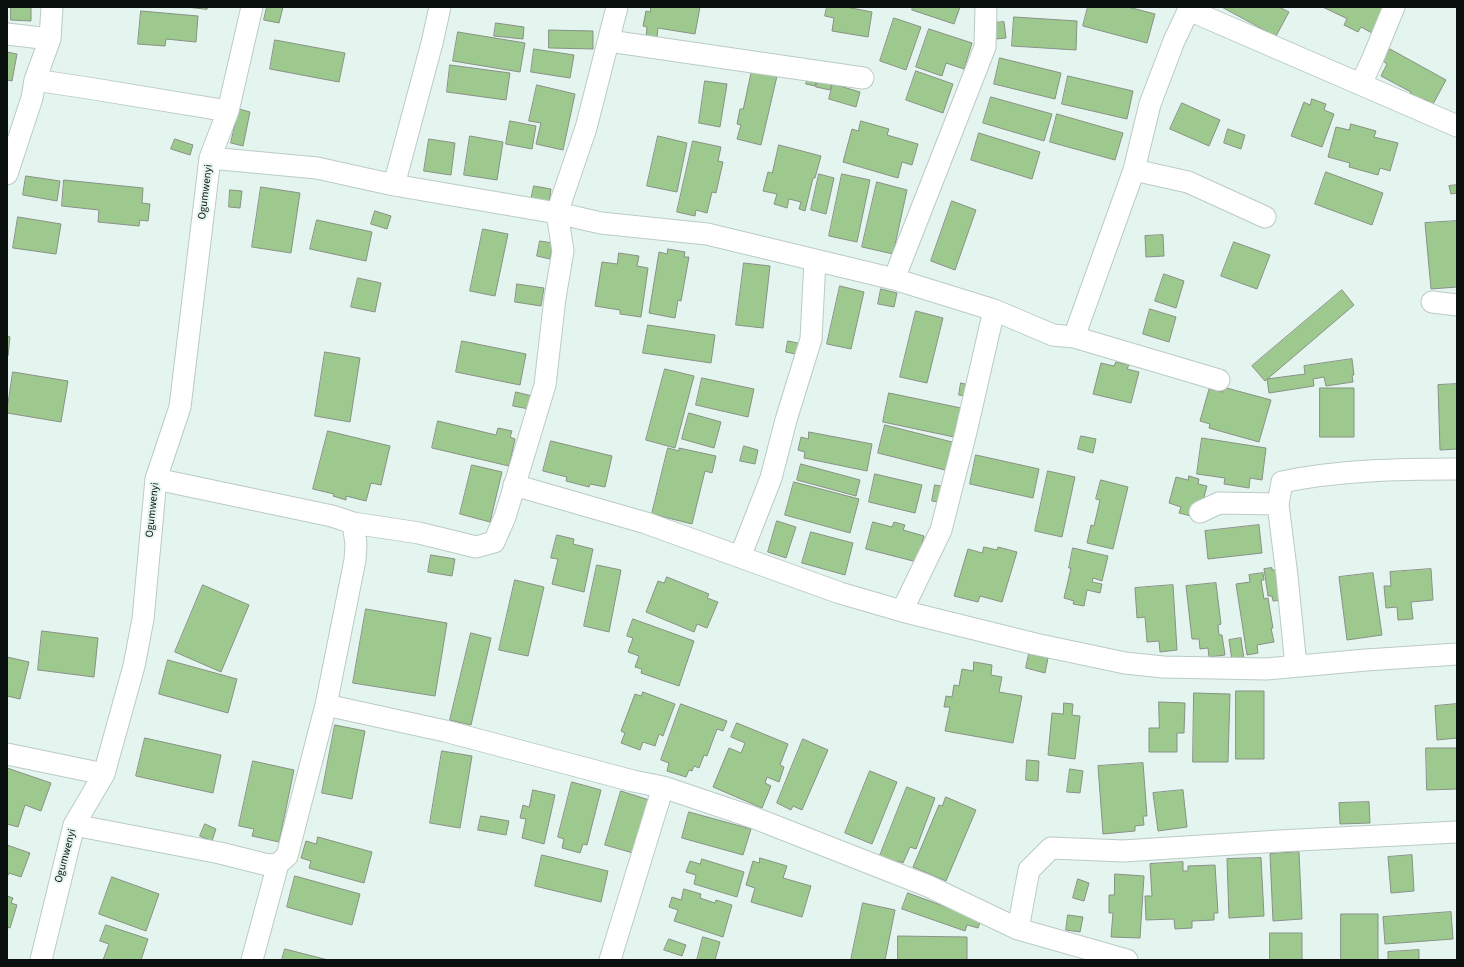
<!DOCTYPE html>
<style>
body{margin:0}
#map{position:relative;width:1464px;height:967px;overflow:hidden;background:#e4f5ef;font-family:"Source Sans 3",sans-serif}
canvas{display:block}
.frame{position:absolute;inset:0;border:8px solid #0a100e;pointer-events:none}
</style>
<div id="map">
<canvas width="1464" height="967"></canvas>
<div class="frame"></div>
</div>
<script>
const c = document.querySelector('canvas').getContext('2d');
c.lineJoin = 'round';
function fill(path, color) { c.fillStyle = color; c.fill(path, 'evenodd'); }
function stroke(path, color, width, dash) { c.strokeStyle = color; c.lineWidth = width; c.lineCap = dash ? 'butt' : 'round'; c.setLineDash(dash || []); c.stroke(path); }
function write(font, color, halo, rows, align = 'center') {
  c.font = font + ' "Source Sans 3",sans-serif'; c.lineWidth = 4; c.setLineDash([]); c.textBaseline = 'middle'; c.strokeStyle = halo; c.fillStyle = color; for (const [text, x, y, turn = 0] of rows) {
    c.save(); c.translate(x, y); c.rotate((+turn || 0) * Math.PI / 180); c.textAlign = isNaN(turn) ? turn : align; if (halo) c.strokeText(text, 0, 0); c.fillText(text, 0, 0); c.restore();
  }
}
const building = new Path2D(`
 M11,7h20v14l-20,-1z
 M187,7h21l-1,2z
 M267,7h16l-4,16 -15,-3z
 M651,7h49l-5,27 -37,-6 -1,9 -11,-1 1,-9 -4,-1 3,-15 4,1z
 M827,7h19l26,5 -4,25 -36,-6 2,-13 -9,-2z
 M913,7h47l-6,17 -42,-14z
 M1088,7h40l27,7 -8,29 -64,-17z
 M1222,7h57l10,5 -13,24z
 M1323,7h62l-13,26 -11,-6 -3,5 -14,-7 3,-6z
 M141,11l57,5 -2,26 -30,-3 -1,7 -27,-2z
 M1014,17l63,4 -1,29 -64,-4z
 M894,18l27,9 -15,43 -26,-9z
 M1004,22l2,16 -11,1 -2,-16z
 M496,23l28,4 -1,12 -29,-3z
 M929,29l43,14 -8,26 -18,-6 -4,13 -26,-9z
 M549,30l44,1v18l-44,-1z
 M458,32l67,11 -5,29 -67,-11z
 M275,40l70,13 -6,29 -69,-13z
 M534,49l40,6 -4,23 -39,-6z
 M1390,49l56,31 -13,24 -9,-5 -3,5 -13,-7 3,-5 -30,-16 6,-12 -4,-3z
 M7,52l10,2 -5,27 -5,-1z
 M1000,58l61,15 -6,26 -61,-15z
 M450,65l60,8 -4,27 -59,-8z
 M752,70l25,6 -16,69 -24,-6 4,-14 -4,-1 3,-15h3z
 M916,71l37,13 -10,29 -37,-13z
 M809,75l8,2 -2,9 -9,-2z
 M1068,76l65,15 -6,28 -65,-15z
 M819,77l14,4 -3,9 -14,-3z
 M705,81l22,3 -7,43 -21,-4z
 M833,84l27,8 -4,15 -27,-8z
 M537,85l38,9 -12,56 -27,-6 5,-21 -12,-2z
 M991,97l61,17 -8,27 -61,-18z
 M1312,99l14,5 -2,6 10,4 -12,33 -31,-11 13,-34 6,3z
 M1182,103l38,17 -11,26 -39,-17z
 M239,109l11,3 -7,34 -12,-3z
 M1057,114l66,19 -8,27 -65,-18z
 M510,121l26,5 -4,23 -26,-5z
 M861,121l28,8 -2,6 31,9 -6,21 -10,-3 -4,16 -55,-16 9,-33 6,2z
 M1351,124l25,7 -2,6 24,6 -8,28 -10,-3 -2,7 -29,-8 1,-4 -22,-6 8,-30 13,3z
 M1228,129l17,6 -4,14 -17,-6z
 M979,133l61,19 -8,27 -61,-19z
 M470,136l33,6 -6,38 -33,-5z
 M658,136l29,7 -10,49 -30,-6z
 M175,139l18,6 -3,10 -19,-6z
 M429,139l26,4 -4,32 -27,-4z
 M693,141l28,6 -3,14 5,1 -7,31 -4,-1 -5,21 -11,-3 -1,6 -18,-4z
 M779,145l42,11 -6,22h-2l-8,33 -6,-2 2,-7 -12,-3 -2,9 -13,-4 3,-10 -14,-3 5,-19 4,1z
 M1326,172l57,21 -11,32 -57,-21z
 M819,174l15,4 -8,36 -15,-4z
 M842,174l28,6 -13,62 -28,-6z
 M26,176l34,5 -3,20 -34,-6z
 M64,180l79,8 -1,15 8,1 -2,17 -8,-1 -1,6 -41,-4 1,-12 -37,-4z
 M877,182l30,8 -14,64 -31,-7z
 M1457,185v8l-6,1 -2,-8z
 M534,186l17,3 -2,14 -18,-3z
 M261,187l39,6 -9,60 -39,-6z
 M230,190l12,1 -2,17 -11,-1z
 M952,201l24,9 -21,60 -24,-9z
 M375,211l16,5 -4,13 -16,-5z
 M18,217l43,7 -5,30 -43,-6z
 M317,220l55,12 -6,29 -56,-12z
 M1457,221v66l-26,2 -6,-66z
 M483,229l25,5 -13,62 -25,-5z
 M1163,235l1,21 -18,1 -1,-21z
 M540,241l13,2 -3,16 -13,-3z
 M1234,242l36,13 -13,34 -36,-13z
 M668,249l17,3 -1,5h5l-8,44 -3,-1 -3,18 -26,-5 10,-61 8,2z
 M619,253l20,3 -2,10 11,2 -7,49 -21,-3v-4l-25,-4 7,-44 15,2z
 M744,263l26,3 -7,62 -27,-3z
 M1164,274l20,7 -8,27 -21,-7z
 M358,278l23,5 -6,29 -24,-5z
 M517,284l27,4 -3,18 -26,-4z
 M840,286l24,6 -13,57 -24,-5z
 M881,289l16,4 -3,14 -16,-3z
 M1342,290l12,15 -89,76 -13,-15z
 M1150,309l26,8 -7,25 -26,-8z
 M916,311l27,7 -16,65 -27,-6z
 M648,325l67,10 -4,28 -68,-10z
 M7,336l3,1 -2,19h-1z
 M462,341l64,13 -6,31 -64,-13z
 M788,341l14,3 -2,11 -14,-3z
 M325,352l35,6 -10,64 -35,-6z
 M1352,359l2,16h-2l1,7 -27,4 -2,-9 -11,2 1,7 -45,7 -2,-14 38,-5 -1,-8z
 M1116,362l13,3 -2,4 12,3 -8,31 -38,-9 8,-31 13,3z
 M665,369l29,7 -19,72 -29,-8z
 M13,372l55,9 -7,41 -54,-9z
 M702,378l52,11 -6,28 -52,-12z
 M961,383l12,3 -3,11 -11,-2z
 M1457,384v65l-17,1 -2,-65z
 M1223,387l48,13 -12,42 -50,-14 1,-4 -10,-3 9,-32 13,3z
 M1320,388h34v49h-34z
 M516,392l16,4 -3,13 -16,-3z
 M889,393l72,15 -7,29 -71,-15z
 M689,413l32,9 -7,26 -32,-9z
 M438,421l58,14 2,-7 14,3 -2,6 5,2 -6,27 -77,-18z
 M885,425l67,17 -7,28 -67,-17z
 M328,431l62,15 -9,39 -10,-2 -5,18 -20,-5v4l-13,-4 1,-2 -21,-5z
 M809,432l63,12 -5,27 -63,-13 1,-6 -7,-2 3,-13 7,2z
 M1081,436l15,3 -3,14 -15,-4z
 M1202,438l64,10 -4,32 -12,-2 -1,10 -25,-4 1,-6 -28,-4z
 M551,441l61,15 -7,31 -15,-3 -1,3 -23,-6 1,-4 -24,-6z
 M744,446l14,4 -3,14 -15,-3z
 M668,448l11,3v-3l37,8 -4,17 -7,-2 -13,53 -40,-10z
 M976,455l63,14 -6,29 -63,-14z
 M801,464l59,16 -4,16 -59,-16z
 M472,465l30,7 -12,50 -30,-8z
 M1048,471l27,6 -13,60 -27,-6z
 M875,474l47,11 -7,28 -46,-11z
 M1189,476l10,3 -1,5 9,2 -7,26 -9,4 -12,-3 2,-6 -12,-4 7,-26 12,3z
 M1101,480l27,7 -15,62 -26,-6 4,-18 3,1 6,-26 -4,-1z
 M794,482l65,17 -9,34 -65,-18z
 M935,485l12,2 -3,16 -12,-2z
 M777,521l19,6 -10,31 -18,-6z
 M873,522l19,5 2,-5 11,3 -2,5 21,6 -7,26 -51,-13z
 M1259,525l3,28 -54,6 -3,-28z
 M811,532l42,11 -8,32 -43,-12z
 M557,535l17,4 -1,5 20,5 -9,43 -32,-8 6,-25 -7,-1z
 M984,547l13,3 1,-3 19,5 -15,50 -22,-6 -2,6 -24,-6 14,-47 14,4z
 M1073,548l35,8 -6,25 -9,-3 -1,4 10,2 -2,9 -13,-3 -3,16 -11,-2 1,-3 -10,-3 7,-30h-2z
 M431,555l24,4 -3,17 -24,-4z
 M597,565l24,5 -12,62 -25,-6z
 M1272,568v2h6l8,30 -13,1 -1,-5h-4l-4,-27z
 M1431,569l2,31 -22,2 2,17 -15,1 -1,-13 -11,1 -2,-22h7l-1,-14z
 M1263,573l1,7h-3l3,19 4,-1 5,30h-2l3,14 -17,3 1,8 -11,2 -11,-71 14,-2 -1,-7z
 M1373,573l9,62 -35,5 -8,-63z
 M667,577l42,17 -2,4 11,4 -11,26 -10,-4 -3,8 -48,-20 12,-31 6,2z
 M515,580l29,7 -16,69 -29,-6z
 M1216,583l5,41 -3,1 1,10h3l3,20 -16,2 -1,-9 -8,1 -1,-10h-7l-6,-53z
 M203,585l46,20 -28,67 -46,-20z
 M1173,585l4,65 -17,2 -1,-11 -12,1 -2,-25 -8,1 -2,-30z
 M366,609l81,14 -12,73 -82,-13z
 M633,619l61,22 -15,45 -38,-13 1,-4 -7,-2 4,-11 -11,-4 5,-14 -6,-2z
 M42,631l56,7 -4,39 -56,-7z
 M471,633l20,5 -20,87 -21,-5z
 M1241,638l3,21 -12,1 -3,-20z
 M1029,654l19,4 -3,15 -19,-5z
 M7,657l22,5 -9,37 -13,-3z
 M168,660l69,19 -9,34 -69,-19z
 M974,662l18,3 -1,10 11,2 -3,15 23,4 -9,47 -68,-12 5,-24h-6l2,-11 6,1 2,-12 5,1 3,-17 11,2z
 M1236,691h28v68h-28z
 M643,692l32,12 -12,32 -4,-2 -4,12 -12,-4 -3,8 -19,-7 4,-10 -4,-2 14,-37 6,2z
 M1194,693l36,1 -2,68h-35z
 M1159,702l26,1 -1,30h-7v19h-28v-24h10z
 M1064,703l9,1 -1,11 8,1 -5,43 -27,-4 4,-42 11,1z
 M681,704l46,17 -4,10 -6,-2 -10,27 -3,-1 -5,13 -5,-2 -2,5 -3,-1 -3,7 -19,-6 2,-8 -8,-3z
 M1457,704v34l-20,2 -2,-34z
 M737,723l51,21 -8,21 4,2 -5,15 -12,-5 -2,6 6,3 -9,22 -49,-21 16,-39 12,5 4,-10 -14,-6z
 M335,725l30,6 -13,68 -30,-6z
 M145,738l76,17 -8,38 -77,-17z
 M803,739l25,11 -26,60 -9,-4 -2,4 -14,-7z
 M1426,748h31v41l-30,1z
 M442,751l30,5 -12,72 -30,-5z
 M1027,760l12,1 -1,20 -12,-1z
 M253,761l41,9 -15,72 -27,-6 2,-7 -15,-3z
 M1143,763l4,53h-4l1,9 -9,1v5l-32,3 -5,-68z
 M7,768l44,15 -10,28 -16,-6 -7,22 -11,-3z
 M1070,769l13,2 -3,22 -13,-1z
 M870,771l27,11 -25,62 -27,-11z
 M572,782l29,8 -14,55 -4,-1 -3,9 -18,-5 2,-9 -6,-2z
 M907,787l28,11 -19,51 -6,-2 -7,16 -5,-2 -2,4 -17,-7z
 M533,790l22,5 -11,49 -22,-6 4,-19 -6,-1 3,-13 6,2z
 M1183,790l4,37 -29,4 -5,-38z
 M621,791l28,9 -16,53 -28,-8z
 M946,797l30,13 -30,71 -33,-14 26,-62 3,1z
 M1369,802l1,21 -30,1 -1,-21z
 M689,812l62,17 -8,26 -61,-17z
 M481,816l28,5 -3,14 -28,-5z
 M205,824l11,5 -4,12 -12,-5z
 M318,837l54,15 -8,31 -55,-15 2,-7 -10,-3 5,-17 10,3z
 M7,845l23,8 -9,24 -12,-4 -2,4z
 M1299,852l3,67 -29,2 -3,-67z
 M542,855l66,16 -7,31 -66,-16z
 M1412,855l2,36 -23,2 -3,-36z
 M760,858l27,8 -4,12 28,8 -9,31 -51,-15 4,-14 -9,-3 7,-24 6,2z
 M1261,858l3,58 -35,2 -2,-59z
 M702,859l42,13 -7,25 -43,-13 2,-9 -10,-3 4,-11 10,3z
 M1183,862v9h5v-5l27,-1 3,48h-4v7l-22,1v7l-17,1 -1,-10 -28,1 -1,-24h7l-2,-32z
 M1115,874l29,2 -4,62 -29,-1 2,-24h-4v-18h5z
 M295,876l65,18 -8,31 -65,-18z
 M112,877l47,17 -13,37 -47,-17z
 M1078,879l11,4 -5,18 -11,-3z
 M684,889l17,5 -1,4 15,5 1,-3 16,5 -9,32 -49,-16 4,-11 -9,-3 3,-10 9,3z
 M908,893l73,27 -3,8 -11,-3 -2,6 -63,-22z
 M7,896l6,2 -2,5 6,2 -7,23 -3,-1z
 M863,903l32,7 -10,50h-34z
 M1451,912l2,27 -68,5 -2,-27z
 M1341,914h37v46h-37z
 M1068,915l15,2 -3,15 -14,-2z
 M106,925l42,14 -7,21h-38l6,-16 -9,-3z
 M1270,933h32v27h-32z
 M898,936l69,1v23h-69z
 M703,937l17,5 -5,18h-18z
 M669,939l17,6 -4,11 -18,-6z
 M285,949l43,11h-46z
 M1419,950v10h-31v-8z`);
const minor = new Path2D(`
 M1189,10l268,116
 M7,34l43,5
 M609,41l254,37
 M35,80l15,-41 2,-32
 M1361,84l12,-26 21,-51
 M210,158l107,10 77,17 163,28 44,10 106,11 187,45 100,31 59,25 21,2 60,-167 16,-66 24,-63 16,-34
 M1134,170l54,12 77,35
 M7,174l25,-76 3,-18 53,8 140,23
 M394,185l38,-142 8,-36
 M894,279l91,-232 1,-40
 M1432,302l25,3
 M1074,337l145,43
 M514,485l132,38 194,70 62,18 133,33 90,19 38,4 103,2 100,-9 91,-6
 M1200,512l19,-9 59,1
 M353,523l66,10 57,14 18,-5 11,-25 40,-132 10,-87 8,-47 -6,-38 29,-85 31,-121
 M740,557l31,-79 15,-58 25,-81 4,-79
 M902,611l39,-81 25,-98 28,-122
 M1296,666l-9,-90 -9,-72 4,-22c57,-12 117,-13 175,-13
 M326,705l119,26 188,50 30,6 89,30 176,69 90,43 109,31
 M7,754l97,20
 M74,825l146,28 48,12 10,-1 9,-8 39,-151 29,-145 1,-16 -3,-21 -21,-7 -176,-37
 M1018,929l11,-59 22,-22 72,3 156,-10 178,-9
 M41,960l33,-135 30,-51 30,-108 9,-47 13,-140 24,-72 30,-249 18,-47 24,-104
 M252,960l26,-96
 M610,960l53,-173`);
const streetNames = [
 ["Ogumwenyi",206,192,-83],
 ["Ogumwenyi",153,510,-84],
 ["Ogumwenyi",66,856,-75]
];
fill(building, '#9dc88e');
stroke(building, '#889185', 1);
stroke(minor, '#bacbc5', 23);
stroke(minor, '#fff', 21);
write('11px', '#0a100e', '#e4f5ef', streetNames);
</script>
